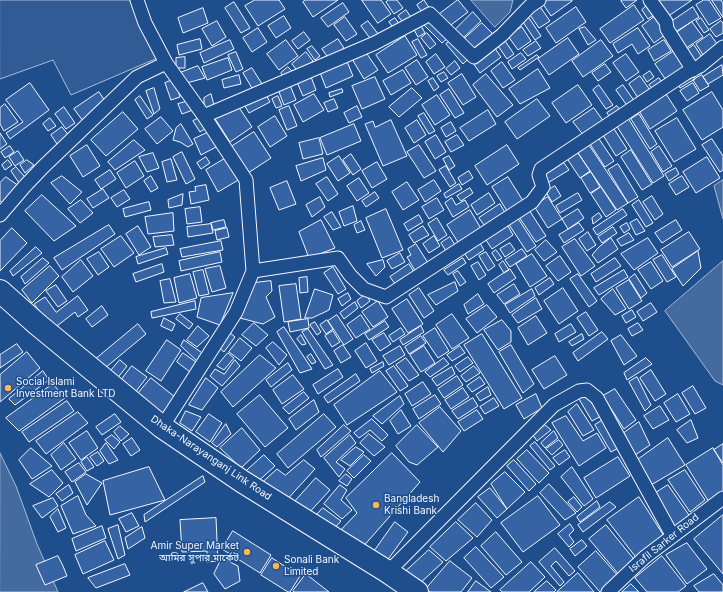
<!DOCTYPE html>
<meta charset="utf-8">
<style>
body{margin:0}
canvas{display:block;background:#1f4e8c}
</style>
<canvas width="723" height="592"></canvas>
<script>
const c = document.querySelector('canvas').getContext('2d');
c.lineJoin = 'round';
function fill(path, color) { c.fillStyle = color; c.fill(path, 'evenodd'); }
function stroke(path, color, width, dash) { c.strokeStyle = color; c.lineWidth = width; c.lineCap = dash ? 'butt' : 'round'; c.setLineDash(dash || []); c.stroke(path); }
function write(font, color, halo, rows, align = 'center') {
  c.font = font + ' Inter,"Noto Sans Bengali",sans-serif'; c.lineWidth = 3; c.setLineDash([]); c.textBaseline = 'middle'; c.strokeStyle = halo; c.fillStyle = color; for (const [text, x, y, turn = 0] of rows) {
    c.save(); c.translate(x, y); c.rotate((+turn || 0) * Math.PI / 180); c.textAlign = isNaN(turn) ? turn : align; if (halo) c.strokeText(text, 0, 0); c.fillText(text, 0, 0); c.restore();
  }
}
const green = new Path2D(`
 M0,0h141l21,56 -91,39 -18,-35 -53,19z`);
const water = new Path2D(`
 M471,0h42l-3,12 -15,15z
 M723,180v39l-9,-33z
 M723,261v124l-8,-4 -50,-70z
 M0,453l16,33 21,58 21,48h-58z`);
const building = new Path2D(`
 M255,0h24l6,9 -27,17 -13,-20z
 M306,0h32l-25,17 -10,-15z
 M362,0h19l10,14 -13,9z
 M389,0h8l6,8 -9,6 -8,-12z
 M424,0l6,9 -7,5 -6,-9z
 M458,0l10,12 -21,16 -10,-12z
 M543,0h29v1l-21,15 -10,-15z
 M623,0h14l-11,8 -5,-7z
 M656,0h36l-25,17z
 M704,0h5l12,18 -12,7 -13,-20z
 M712,0h9l2,3v14z
 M234,2l16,26 -9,5 -16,-25z
 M343,3l6,9 -21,15 -7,-9z
 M650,3l7,10 -9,6 -6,-9z
 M538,4l12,17 -11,7 -11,-16z
 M634,5l10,15 -34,23 -10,-14z
 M576,7l10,15 -30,21 -10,-15z
 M693,7l6,10 -25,16 -6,-9z
 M203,8l5,15 -25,10 -5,-15z
 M406,10l7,10 -8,5 -7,-9z
 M473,12l8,9 -19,18 -8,-8z
 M657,15l12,17 -15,11 -12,-17z
 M284,16l7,12 -15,10 -8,-12z
 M345,17l12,17 -11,7 -12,-16z
 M428,17l20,21 -6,5 -20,-20z
 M395,18l5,7 -6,4 -5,-7z
 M529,18l12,18 -6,4 -12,-18z
 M701,18l8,12 -5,3 -8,-12z
 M217,21l9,16 -14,9 -10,-17z
 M368,21l11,14 -7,6 -11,-15z
 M721,21l2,2v10l-7,4 -6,-8z
 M419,22l6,11 -7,4 -6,-11z
 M692,22l11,15 -20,13 -10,-15z
 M482,23l12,12 -19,18 -12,-13z
 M522,27l9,14 -13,9 -10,-14z
 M585,27l11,13 -8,5 -9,-16z
 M258,28l9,14 -15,10 -9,-14z
 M638,28l12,18 -12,8 -6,-10 -14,9 -5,-9z
 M304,32l6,8 -12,9 -6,-8z
 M427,33l9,11 -6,5 -9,-11z
 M710,34l10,14 -15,10 -9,-14z
 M405,36l12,19 -29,18 -12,-18z
 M503,38l11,16 -7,5 -11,-16z
 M568,38l11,16 -30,21 -11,-16z
 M200,39l2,10 -23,6 -2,-10z
 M338,39l6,9 -15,11 -7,-10z
 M418,39l9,16 -6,3 -9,-16z
 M453,39l16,19 -6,6 -17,-20z
 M230,40l4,9 -30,14 -4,-10z
 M286,40l12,16 -19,14 -12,-16z
 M601,40l12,16 -30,21 -11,-16z
 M664,40l7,11 -17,10 -6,-11z
 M536,41l5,7 -13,8 -5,-6z
 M694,45l10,15 -9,6 -10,-15z
 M312,46l8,10 -5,4 -8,-11z
 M494,47l7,10 -21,16 -7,-10z
 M677,49l13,19 -22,15 -13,-19z
 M365,51l13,19 -14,9 -12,-20z
 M236,52l7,17 -7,3 -8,-17z
 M306,52l7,9 -14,12 -7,-9z
 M521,53l5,6 -14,10 -4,-7z
 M436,54l9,13 -11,7 -8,-12z
 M626,54l13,18 -13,9 -13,-18z
 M537,55l2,2 -19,13 -2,-2z
 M185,57v11h-9v-10z
 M228,58l4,12 -25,10 -5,-13z
 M346,59l7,17 -27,12 -7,-18z
 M417,60l11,17 -12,8 -11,-17z
 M455,61l5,7 -9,7 -5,-6z
 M502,62l13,18 -12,8 -12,-17z
 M605,64l6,8 -13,9 -6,-8z
 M722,65l1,10 -15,9 -5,-7z
 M198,66l7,12 -22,6 -3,-11z
 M288,67l6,6 -8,7 -5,-7z
 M252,68l12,19 -9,6 -12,-20z
 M538,69l12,19 -30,16 -11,-15z
 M403,70l8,13 -20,12 -8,-14z
 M650,71l4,6 -7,5 -4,-6z
 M444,72l4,6 -7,4 -4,-6z
 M310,74l6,16 -13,6 -7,-16z
 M462,74l14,23 -13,8 -15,-22z
 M486,74l27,31 -16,12 -24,-32z
 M692,74l3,5 -15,9 -3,-5z
 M239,75l2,9 -17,4 -2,-8z
 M702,75l7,11 -9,5 -7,-11z
 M640,76l12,17 -12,8 -11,-17z
 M375,77l10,22 -23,10 -10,-23z
 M433,78l6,9 -5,4 -6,-10z
 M659,78l5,7 -10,6 -5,-6z
 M175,79l5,18 -9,3 -6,-17z
 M30,83l19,27 -39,29 -4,-6 17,-11 -17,-22z
 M693,83l6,10 -12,8 -7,-10z
 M290,85l6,15 -12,5 -5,-13z
 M578,85l14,20 -26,18 -14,-20z
 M599,85l14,20 -7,4 -13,-19z
 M623,85l12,17 -7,5 -12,-17z
 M154,88l6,21 -6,5 -8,-23z
 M412,88l10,10 -23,19 -10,-10z
 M342,89l1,3 -13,5 -1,-4z
 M449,89l15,24 -9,5 -15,-23z
 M99,92l8,12 -24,17 -9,-12z
 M712,92l11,18v17l-21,13 -19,-30z
 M211,94l3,11 -10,5v-12z
 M314,94l10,16 -21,12 -9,-17z
 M666,94l11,17 -27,18 -11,-18z
 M266,95l4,7 -21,11 -4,-7z
 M437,95l13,20 -15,10 -13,-20z
 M140,96l13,19 -6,4 -12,-19z
 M278,96l4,10 -6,2 -4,-9z
 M334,99l4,9 -10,4 -4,-9z
 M537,99l13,17 -33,23 -12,-17z
 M189,101l4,9 -11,4 -4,-10z
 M236,103l16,24 -22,15 -16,-25z
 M5,104l13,18 -14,9 -4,-7v-16z
 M289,106l8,20 -10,4 -8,-20z
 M357,106l5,11 -13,6 -5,-10z
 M617,106l5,7 -10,7 -5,-7z
 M64,107l11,16 -9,6 -11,-15z
 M594,108l10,14 -20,14 -11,-14z
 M488,110l8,14 -27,17 -9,-13z
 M123,112l15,17 -32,27 -15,-16z
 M424,113l11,18 -6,3 -11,-18z
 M639,114l18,30 -7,5 -19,-30z
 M275,116l12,20 -17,11 -12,-20z
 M161,117l12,14 -16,13 -12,-15z
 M50,118l6,8 -8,5 -5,-7z
 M199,118l7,10 -6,4 -7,-11z
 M628,118l36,58 -11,7 -37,-58z
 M677,118l19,31 -22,13 -19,-31z
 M391,120l16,36 -24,10 -18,-42 8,-3 2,6z
 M417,120l9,15 -12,8 -9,-15z
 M451,122l5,9 -10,6 -5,-9z
 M181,124l12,20 -5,3 -8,-5 -7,-2 3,-12z
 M354,124l7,17 -34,14 -7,-17z
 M62,127l8,10 -13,7 -6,-9z
 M614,129l13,20 -11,7 -13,-21z
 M209,132l9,14 -17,9 -7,-16z
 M254,132l17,26 -23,15 -17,-26z
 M0,133l7,11 -7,5z
 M436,135l10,17 -11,7 -10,-17z
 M457,135l7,10 -13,7 -6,-10z
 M319,138l4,16 -20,5 -4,-16z
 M599,139l15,22 -9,6 -15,-23z
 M712,139l11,17v14l-3,2 -18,-27z
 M134,140l11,10 -30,20 -7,-8z
 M87,145l13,21 -17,11 -13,-21z
 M419,145l17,26 -12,7 -17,-26z
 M507,145l12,19 -32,21 -12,-19z
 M589,145l39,58 -11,7 -39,-57z
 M10,146l4,6 -9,6 -4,-6z
 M659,146l13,20 -9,6 -12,-20z
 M631,150l21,34 -10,6 -21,-33z
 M18,151l6,9 -9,6 -6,-9z
 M182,152l13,27 -9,5 -13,-27z
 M153,153l6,15 -12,4 -8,-15z
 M578,153l12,18 -10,7 -12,-18z
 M351,154l10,15 -8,6 -10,-15z
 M339,156l11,17 -12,8 -11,-17z
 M449,156l6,10 -6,4 -6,-11z
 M206,157l4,6 -9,6 -4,-6z
 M707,157l13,21 -24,15 -13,-21z
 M226,158l14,21 -22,13 -12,-22z
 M323,158l3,12 -25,11 -5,-15z
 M171,159l6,21 -10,2 -5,-20z
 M8,160l4,5 -7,5 -3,-5z
 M27,160l7,5 -9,8 -5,-8z
 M135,161l9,15 -18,12 -9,-15z
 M377,162l10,17 -15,9 -10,-17z
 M564,163l5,7 -23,14 -4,-7z
 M618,164l20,33 -10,6 -20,-33z
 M446,166l10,17 -6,4 -11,-17z
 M16,167l9,10 -6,6 -8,-12z
 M676,168l3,6 -10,7 -4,-7z
 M110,170l6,9 -15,10 -6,-9z
 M469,171l4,7 -11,7 -4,-7z
 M591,172l9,15 -10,6 -9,-15z
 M62,176l20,16 -12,12 -19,-21z
 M151,176l7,12 -7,4 -7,-11z
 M682,176l7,11 -13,8 -7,-11z
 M6,177l13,9 -17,17 -2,-2v-18z
 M327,177l11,17 -10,7 -12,-17z
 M508,177l17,27 -16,10 -17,-27z
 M359,178l10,15 -12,8 -10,-15z
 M434,180l7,11 -16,11 -7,-12z
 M287,181l9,23 -17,6 -9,-22z
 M407,182l12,18 -16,10 -11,-18z
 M459,184l3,5 -16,9 -2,-4z
 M206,185l3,15 -18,4 -2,-12 7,-1 -1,-4z
 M555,186l6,10 -9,6 -6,-10z
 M601,187l15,23 -10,7 -15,-23z
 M470,188l3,5 -12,8 -4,-5z
 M103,189l6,9 -16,10 -6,-9z
 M124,190l6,9 -13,8 -6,-9z
 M375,192l4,6 -13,9 -4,-6z
 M489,193l6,10 -18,12 -6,-10z
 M578,193l4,7 -22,13 -4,-7z
 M183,194l-1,11 -13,3 -1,-8z
 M42,195l34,31 -22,15 -29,-30z
 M652,196l11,18 -8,6 -12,-18z
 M320,197l5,10 -13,10 -6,-12z
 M548,197l14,22 -14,9 -14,-22z
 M437,198l7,12 -15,9 -7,-12z
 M452,198l4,7 9,-5 4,7 -16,10 -8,-14z
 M81,200l12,13 -13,10 -12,-14z
 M639,200l14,23 -7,4 -14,-22z
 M149,202l2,8 -26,7 -2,-8z
 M500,204l7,12 -20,13 -8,-11z
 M353,206l4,15 -13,5 -5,-14z
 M200,207l2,15 -15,2 -2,-15z
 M386,209l17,41 -21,8 -16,-40z
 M578,209l6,9 -16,11 -6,-10z
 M623,209l4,6 -30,20 -4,-6z
 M470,210l13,22 -22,15 -14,-22z
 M529,210l17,26 -10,6 -17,-25z
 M332,212l9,15 -8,3 -9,-13z
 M173,213l1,18 -26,3 -3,-17z
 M599,213l3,4 -9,7 -1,-6z
 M419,215l4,7 -15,9 -4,-7z
 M517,217l19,29 -9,6 -19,-29z
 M437,218l10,17 -9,6 -10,-17z
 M637,219l8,12 -9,4 -6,-12z
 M224,220l2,7 -13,3 -2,-7z
 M321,220l14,28 -26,10 -10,-26z
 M676,220l6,10 -20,13 -7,-10z
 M361,221l4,9 -8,3 -3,-8z
 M579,223l5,7 -20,13 -5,-8z
 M627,223l3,6 -6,4 -4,-6z
 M211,224l2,9 -25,4 -1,-10z
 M109,225l6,9 -53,36 -8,-12z
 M138,226l13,21 -12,8 -13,-21z
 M423,226l6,9 -15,8 -5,-8z
 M508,226l5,9 -21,14 -6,-9z
 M613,227l4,6 -15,10 -4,-6z
 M12,228l15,15 -27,28v-30z
 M227,228l2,9 -12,3 -2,-9z
 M588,232l8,13 -9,6 -8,-12z
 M689,232l11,17 -28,18 -11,-17z
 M629,233l5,7 -13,6 -4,-6z
 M172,235l2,10 -19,2 -2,-10z
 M121,236l13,17 -20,14 -13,-18z
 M434,236l6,10 -11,7 -6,-9z
 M450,237l7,11 -9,6 -7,-11z
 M611,238l7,11 -20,14 -6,-8 7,-8z
 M648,238l10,15 -24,17 -13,-16z
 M575,239l20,27 -14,10 -19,-29z
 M546,240l11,12 -13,9 -9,-11z
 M221,241l2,9 -41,7 -2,-8z
 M480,243l4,7 -15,10 -5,-7z
 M510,243l5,7 -10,7 -5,-8z
 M416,244l14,22 -13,8 -10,-17 4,-2 -3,-6z
 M36,247l6,6 -29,23 -3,-5z
 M166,248l2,6 -30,10 -2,-7z
 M522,249l5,7 -17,11 -5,-7z
 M496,250l6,8 -5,3 -5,-8z
 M698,251l3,17 -18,18 -11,-17z
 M99,252l10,15 -11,8 -11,-16z
 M220,252l2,10 -41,9 -2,-10z
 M486,252l9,14 -7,5 -9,-15z
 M400,253l5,9 -13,7 -5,-8z
 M532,254l15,22 -17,11 -14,-23z
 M662,255l14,22 -9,5 -14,-22z
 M560,256l11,16 -13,9 -12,-15z
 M43,258l6,5 -24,21 -4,-7z
 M463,258l3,5 -18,12 -4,-5z
 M615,258l6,8 -25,16 -5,-8z
 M81,260l12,16 -20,16 -11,-15z
 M383,260l2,7 -9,9 -9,-12z
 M503,261l6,9 -5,3 -5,-8z
 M478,262l8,13 -7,5 -8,-14z
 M651,262l12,19 -12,8 -13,-19z
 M162,264l2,8 -28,10 -3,-8z
 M409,264l5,8 -18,13 -6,-8z
 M50,266l9,10 -27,27 -10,-13z
 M220,266l6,22 -14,4 -7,-23z
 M333,267l13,22 -8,5 -14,-21z
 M510,269l6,9 -22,15 -6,-9z
 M203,270l6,24 -10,2 -6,-24z
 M624,270l4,7 -29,18 -5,-7z
 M458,271l8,11 -6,4 -7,-12z
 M190,274l7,24 -18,5 -5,-25z
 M578,274l19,27 -8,6 -19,-28z
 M635,274l12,19 -6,5 -12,-19z
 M307,277l1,15 -8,1 -1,-15z
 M550,278l4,6 -15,11 -4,-7z
 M170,279l6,23 -12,1 -4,-22z
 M629,280l13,21 -13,8 -13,-21z
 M271,281l1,10 -6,6 9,20 -12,7 -23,-6 14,-35z
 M455,282l3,9 -22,14 -8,-10z
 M296,284l5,35 -17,3 -5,-36z
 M514,284l6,10 -16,10 -7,-9z
 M56,285l11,16 -9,6 -12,-16z
 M419,288l15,23 -10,7 -15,-23z
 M563,288l15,23 -19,13 -15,-23z
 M315,289l18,6 -4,15 -17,8h-7z
 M532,289l3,7 -25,17 -5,-8z
 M613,289l13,20 -11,6 -14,-16z
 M233,293l-13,32 -23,-8 4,-19z
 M348,293l3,6 -9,7 -4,-7z
 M366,294l4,7 -9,7 -4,-7z
 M478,294l6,10 -16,10 -4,-9z
 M78,296l10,14 -10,7 -3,-5 -22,17 -19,-25 11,-7 11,15z
 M536,298l6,11 -24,14 -6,-8z
 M407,299l16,25 -15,9 -16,-24z
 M195,301l1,8 -44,9 -1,-6z
 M378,301l10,16 -15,10 -11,-15z
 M355,302l3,6 -14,11 -4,-6z
 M651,303l6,9 -14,9 -6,-9z
 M487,305l10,12 -20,16 -11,-14z
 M102,306l6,9 -16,12 -6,-8z
 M632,310l4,7 -10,6 -4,-7z
 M586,312l12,18 -9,6 -12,-18z
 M180,314l13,10 -4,5 -13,-10z
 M452,314l17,24 -17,11 -16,-24z
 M337,315l16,24 -9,6 -16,-24z
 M361,315l9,14 -14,9 -9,-13z
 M536,316l11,17 -19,12 -10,-17z
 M164,318l11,6 -3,7 -11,-5z
 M308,319l1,9 -19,4 -2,-10z
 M327,320l6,9 -7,5 -6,-9z
 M502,320l9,11v11l-13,8 -14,-20z
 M385,321l4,6 -20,13 -4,-6z
 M315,322l6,10 -4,3 -7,-10z
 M254,323l14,12 -12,11 -14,-11z
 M638,323l5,7 -11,6 -4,-7z
 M138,324l8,10 -47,39 -8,-10z
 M571,324l5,8 -17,10 -4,-8z
 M198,326l11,10 -12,11 -10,-7z
 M421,326l3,6 -21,13 -3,-5z
 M284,327l28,42 -12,4 -23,-41z
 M401,328l4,6 -12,8 -4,-6z
 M435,328l14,23 -11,7 -15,-22z
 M308,329l25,36 -8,4 -23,-37z
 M333,331l7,11 -8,5 -7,-11z
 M229,332l6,5 -11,15 -6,-5z
 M602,332l6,7 -30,22 -5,-8z
 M384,333l7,11 -11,7 -8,-11z
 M482,334l40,64 -18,11 -40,-64z
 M582,334l2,5 -12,7 -3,-4z
 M301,335l5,9 -4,1 -5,-6z
 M621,335l16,21 -13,9 -13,-24z
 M421,336l5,7 -17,11 -4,-7z
 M240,338l12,10 -11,13 -12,-9z
 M167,340l14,10 -20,31 -15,-10z
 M184,340l21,15 -7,7 -17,-16z
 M273,342l14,13 -8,10 -13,-17z
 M366,343l11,18 -11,7 -11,-17z
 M17,344l6,8 -23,16v-13z
 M343,345l8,12 -10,6 -7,-12z
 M511,345l23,39 -11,9 -24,-41z
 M400,346l5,9 -16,10 -6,-9z
 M424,346l11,17 -14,9 -11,-17z
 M460,346l5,7 -13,8 -5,-6z
 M27,352l13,16 -40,34v-27z
 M183,353l13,9 -6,10 -13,-10z
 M228,353l6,5 -10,12 -7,-4z
 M311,354l5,8 -4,2 -5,-7z
 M260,355l16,13 -43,39 -12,-15z
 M555,356l12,19 -23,14 -12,-19z
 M468,357l5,6 -13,9 -5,-6z
 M406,358l13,17 -10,6 -13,-16z
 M444,358l5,6 -19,13 -5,-5z
 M646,358l6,6 -25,16 -3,-7z
 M120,360l7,6 -11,14 -8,-6z
 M235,360l5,6 -18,20 -12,-10 5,-7 9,5z
 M383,362l1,4 -12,7 -2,-4z
 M288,363l4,7 -21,17 -5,-7z
 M132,366l15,11 -13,17 -15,-11z
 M394,366l14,20 -8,5 -14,-20z
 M474,366l6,7 -14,9 -5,-6z
 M452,367l3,7 -18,12 -5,-7z
 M338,369l5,8 -25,17 -5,-9z
 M651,370l15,24 -11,7 -15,-23z
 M43,371l6,9 -34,25 -6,-6z
 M380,371l17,21 -50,33 -13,-20z
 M356,374l4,7 -32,22 -4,-6z
 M293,375l11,14 -22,15 -9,-14z
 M457,376l6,9 -19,13 -6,-9z
 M480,377l5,7 -13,8 -5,-6z
 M637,377l14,28 -6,6 -16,-29z
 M151,378l24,19 -14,18 -25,-19z
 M206,378l12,10 -16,22 -13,-5z
 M423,382l8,12 -19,12 -7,-12z
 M53,384l12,14 -46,33 -13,-13z
 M693,386l13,22 -11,6 -13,-21z
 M488,387l3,8 -11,6 -4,-6z
 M463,388l6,9 -18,12 -6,-9z
 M615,389l21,31 -12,9 -21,-33z
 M304,392l5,6 -20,16 -6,-6z
 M536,394l6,14 -18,11 -8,-14z
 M678,394l12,20 -14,8 -12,-19z
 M260,395l28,33 -23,19 -28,-33z
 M435,395l6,9 -22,15 -6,-10z
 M586,395l15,21 -9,5 -13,-22z
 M400,396l4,8 -22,20 -9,-8z
 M473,398l5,8 -20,13 -6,-8z
 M494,398l5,8 -14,8 -5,-7z
 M314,400l5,12 -23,18 -7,-11z
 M67,401l7,10 -45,31 -7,-10z
 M577,404l17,26 -11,6 -15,-24z
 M660,406l9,14 -16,9 -9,-13z
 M440,407l21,24 -18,21 -24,-29z
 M401,410l10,16 -13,8 -8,-13z
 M477,410l6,9 -19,12 -6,-9z
 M186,411l15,6 -9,14 -12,-8z
 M78,412l10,11 -42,31 -10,-13z
 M115,414l6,8 -19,13 -6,-8z
 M209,414l13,9 -12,19 -14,-10z
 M324,414l12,13 -48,41 -11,-14z
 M566,416l17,25 14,-8 9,15 -27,18 -27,-43z
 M606,418l16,28 -11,6 -16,-27z
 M372,419l16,16 -6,6 -12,-11 -11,8 -5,-5z
 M691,420l7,18 -11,5 -10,-13z
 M639,422l11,23 -15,10 -11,-22z
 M226,424l5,10 -14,13 -5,-4z
 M344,425l7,6 -30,26 -4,-7z
 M417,425l21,22 -21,18 -8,-3 -13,-16z
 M545,425l6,5 -14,11 -4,-6z
 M120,426l9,8 -8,7 -7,-9z
 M242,428l18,22 -19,18 -21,-20z
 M87,431l11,17 -17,12 -12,-17z
 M554,431l4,7 -13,10 -4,-5z
 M369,434l16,13 -11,9 -14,-13z
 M112,435l8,7 -6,7 -9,-9z
 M350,435l6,8 -20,19 9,7 -6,8 -15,-19z
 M132,438l8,12 -9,6 -8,-12z
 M668,438l17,27 -34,20 -15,-24z
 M559,440l4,5 -11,10 -6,-6z
 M535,442l20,24 -5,4 -20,-24z
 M64,443l12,16 -15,11 -10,-15z
 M106,443l12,17 -9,4 -9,-13z
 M723,444v19l-9,-13z
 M356,447l8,5 -14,14 -9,-6z
 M31,448l21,18 -20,13 -13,-19z
 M713,448l10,17v28l-14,9 -23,-37z
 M527,450l22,23 -10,10 -22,-24z
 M565,450l5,7 -11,8 -6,-7z
 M98,452l6,9 -7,5 -7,-9z
 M392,453l28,29 -59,67 -23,-16 19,-20 -11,-15z
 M264,455l11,11 -21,19 -12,-10z
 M364,455l7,6 -17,17 -7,-7z
 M87,457l7,10 -7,4 -6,-9z
 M618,457l12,19 -34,22 -12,-20z
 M304,460l11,9 -31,34 -27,-16 20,-18 8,6z
 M514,460l22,24 -7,7 -22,-25z
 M79,463l7,9 -14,10 -7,-10z
 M149,467l16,33 -55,15 -7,-34z
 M572,467l21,32 -9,7 -23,-29z
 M52,470l11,13 -14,14 -19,-13z
 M685,470l20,30 -15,12 -22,-32z
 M505,472l20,20 -18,17 -16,-25z
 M86,474l16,9 -15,22 -12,-23z
 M346,474l6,5 -5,7 -8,-5z
 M203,476l2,6 -60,40 -1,-7z
 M316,478l14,12 -24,26 -16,-9z
 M549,484l27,29 -11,7 -25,-27z
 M69,485l4,8 -11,8 -6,-7z
 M340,485l7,5 -6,10 11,10 -10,9 -18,-15z
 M668,485l23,33 -17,13 -23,-35z
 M490,488l17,21 -10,9 -19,-21z
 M78,496l8,19 10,11 -23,8 -12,-28z
 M538,496l22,29 -37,27 -22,-29z
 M574,497l8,10 -5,5 -9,-10z
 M639,497l27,42 -28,21 -31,-40z
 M53,498l5,8 -16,12 -9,-12z
 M597,501l3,6 -20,15 -3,-5z
 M610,502l6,5 -33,25 -5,-7z
 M476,503l16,17 -15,17 -19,-17z
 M323,508l18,13 -10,11 -19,-12z
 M58,509l8,19 -8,4 -8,-15z
 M132,513l7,13 -13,6 -7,-13z
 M723,515v59l-29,-35z
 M216,518l2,43 -11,1v-11l-25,1 -2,-32z
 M395,522l13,10 -22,30 -13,-9z
 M456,522l17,16 -27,23 -16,-14z
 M570,524l4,6 -5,5 5,7 -5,5 -11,-13z
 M118,525l7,30 -7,4 -10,-30z
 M606,525l31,38 -17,13 -31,-37z
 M102,526l4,12 -30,13 -4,-12z
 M142,527l3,11 -17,11 -3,-11z
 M233,531l38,24 -11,18 -38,-24z
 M496,532l26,30 -16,13 -25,-29z
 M582,540l5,6 -12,10 -5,-7z
 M105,541l9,19 -31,14 -8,-19z
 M687,543l20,26 -20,15 -21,-29z
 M476,547l28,30 -13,11 -27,-30z
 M555,548l20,23 -6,5 -13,-15 -5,5 13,16 -4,4 -21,-24z
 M429,550l14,12 -25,23 -14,-12z
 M596,551l24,27 -16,14h-4l-22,-25z
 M58,556l5,10 4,10 -22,9 -9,-20z
 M662,556l24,30 -8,6h-31l-12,-14z
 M222,558l16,8 2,15 -15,8 -11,-15z
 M272,558l28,18 -10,16h-2l-27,-17z
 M450,561l22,17 -11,14h-31l-4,-3z
 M531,562l14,15 -16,15h-27l-2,-2z
 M125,564l5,11 -34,13 -8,-10z
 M578,573l16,19h-37z
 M306,574l23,18h-35l-1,-1z
 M714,574l9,11v7h-24l-5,-6z
 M476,581l15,11h-23z
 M547,581l9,9 -2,2h-20z
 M203,583l5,9h-24z
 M631,584l8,8h-17z`);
const street = new Path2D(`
 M650,0l16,22 1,7 26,41
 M166,63l38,53 42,64 7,91
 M204,116l171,-73 55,-29 44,43 28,-22 28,-29 9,-6
 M0,215l24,-28 19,-20 94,-90 29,-14 -21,-40 -8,-23
 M162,427l74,-115 17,-41 85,-13 12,17 14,14 22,8 146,-95 11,-15 -4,-12 2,-6 145,-96 14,-7 23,-19
 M388,572l166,-167 25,-14 8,-1 10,8 75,137
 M608,592l37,-35 78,-59`);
const highway = new Path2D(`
 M0,291l37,33 125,103 81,55 145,90 29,20`);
const markers = [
 [8,388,4,"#ffb74d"],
 [376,505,4,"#ffb74d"],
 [247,552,4,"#ffb74d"],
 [276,566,4,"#ffb74d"]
];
const poiNames = [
 ["Social Islami",16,382],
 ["Investment Bank LTD",16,394],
 ["Bangladesh",384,499],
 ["Krishi Bank",384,511],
 ["Amir Super Market",239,546,"right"],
 ["আমির সুপার মার্কেট",239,558,"right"],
 ["Sonali Bank",284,560],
 ["Limited",284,572]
];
const streetNames = [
 ["Dhaka-Narayanganj Link Road",211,458,34],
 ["Israfil Sarker Road",664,543,-39]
];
fill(green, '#305b95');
stroke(green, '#a8bbd7', 1);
fill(water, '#446ba0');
stroke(water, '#a8bbd7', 1);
fill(building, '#3563a3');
stroke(building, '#f2f6ff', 1);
stroke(street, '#f2f6ff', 15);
stroke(highway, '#f2f6ff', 24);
stroke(street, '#1f4e8c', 13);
stroke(highway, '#1f4e8c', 22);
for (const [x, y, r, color] of markers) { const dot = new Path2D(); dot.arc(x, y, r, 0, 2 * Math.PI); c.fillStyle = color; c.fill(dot); stroke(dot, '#1f4e8c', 1.5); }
write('10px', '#f2f6ff', '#1f4e8c', poiNames, 'left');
write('10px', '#f2f6ff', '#1f4e8c', streetNames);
</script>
